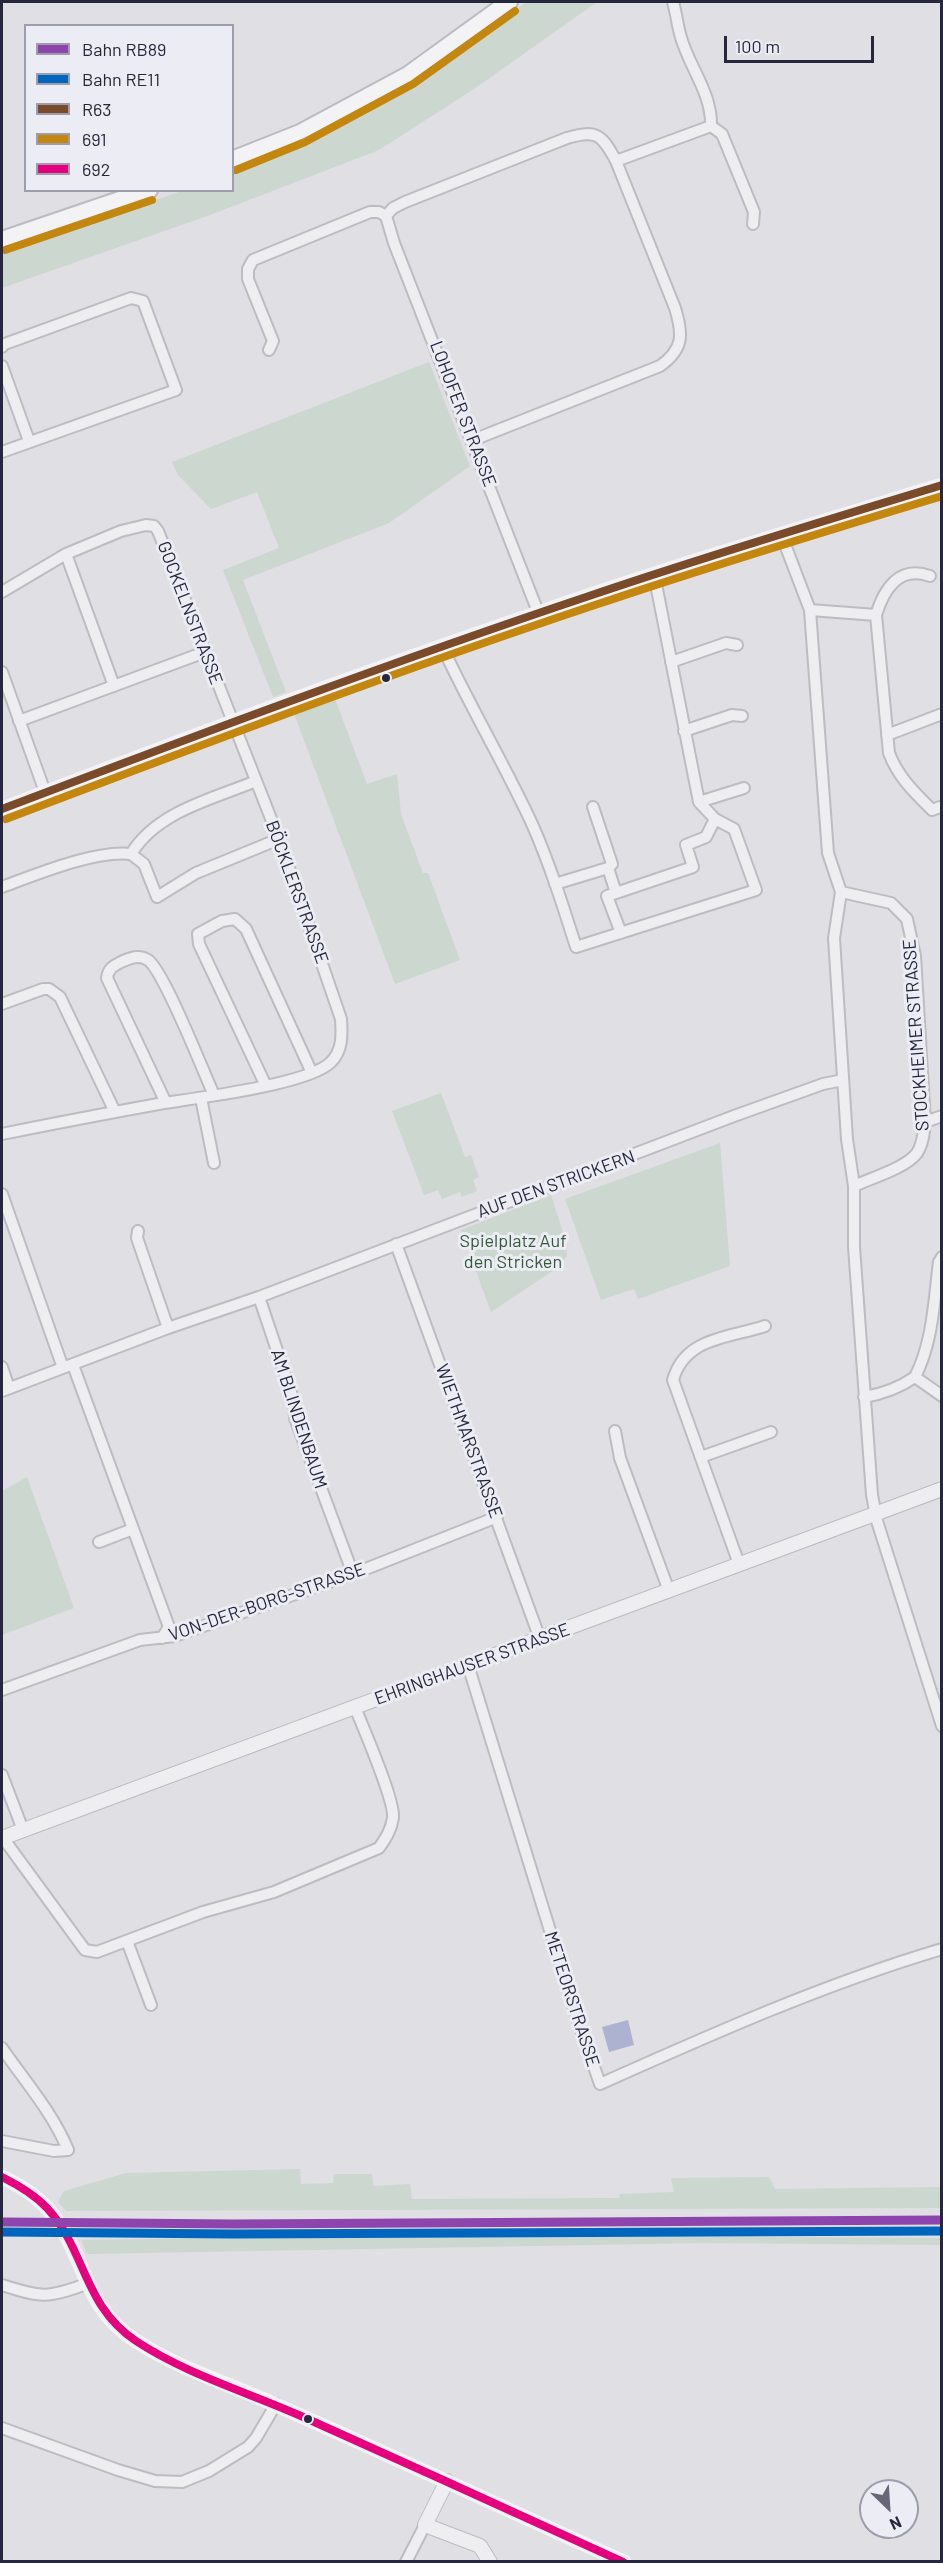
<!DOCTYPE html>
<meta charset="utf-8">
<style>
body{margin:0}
#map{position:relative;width:943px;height:2563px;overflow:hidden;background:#dfdfe4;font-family:Barlow,sans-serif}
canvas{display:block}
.frame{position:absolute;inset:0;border:3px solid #26273d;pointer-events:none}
.legend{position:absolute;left:24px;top:24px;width:210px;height:168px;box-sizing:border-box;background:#ececf4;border:2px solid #9d9dab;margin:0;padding:8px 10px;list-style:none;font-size:18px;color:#26273d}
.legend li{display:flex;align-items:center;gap:12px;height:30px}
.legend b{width:30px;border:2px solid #9d9dab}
.north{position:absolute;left:859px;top:2479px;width:60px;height:60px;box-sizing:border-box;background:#ececf4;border:2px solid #9d9dab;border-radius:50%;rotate:155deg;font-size:16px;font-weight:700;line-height:24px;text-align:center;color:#26273d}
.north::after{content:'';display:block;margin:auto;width:21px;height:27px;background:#676777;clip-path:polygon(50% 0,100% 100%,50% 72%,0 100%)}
.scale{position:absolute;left:724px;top:36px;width:150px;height:27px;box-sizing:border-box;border:3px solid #26273d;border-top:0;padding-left:8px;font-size:18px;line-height:21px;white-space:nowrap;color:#26273d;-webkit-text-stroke:4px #ececf4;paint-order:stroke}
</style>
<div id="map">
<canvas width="943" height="2563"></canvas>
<div class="frame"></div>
<ul class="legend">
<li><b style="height:8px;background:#8e44ad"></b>Bahn RB89</li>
<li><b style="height:8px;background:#0065bd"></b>Bahn RE11</li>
<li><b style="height:8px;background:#7a4b2a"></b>R63</li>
<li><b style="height:8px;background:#c3860f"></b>691</li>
<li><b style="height:8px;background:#e5007d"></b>692</li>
</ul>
<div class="north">N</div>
<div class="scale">100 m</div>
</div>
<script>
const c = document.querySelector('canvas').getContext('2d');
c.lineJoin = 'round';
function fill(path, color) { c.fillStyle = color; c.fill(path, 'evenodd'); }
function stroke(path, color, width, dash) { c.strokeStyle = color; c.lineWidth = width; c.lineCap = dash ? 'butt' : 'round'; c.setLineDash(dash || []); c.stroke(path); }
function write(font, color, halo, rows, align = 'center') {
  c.font = font + ' Barlow,sans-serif'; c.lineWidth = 6; c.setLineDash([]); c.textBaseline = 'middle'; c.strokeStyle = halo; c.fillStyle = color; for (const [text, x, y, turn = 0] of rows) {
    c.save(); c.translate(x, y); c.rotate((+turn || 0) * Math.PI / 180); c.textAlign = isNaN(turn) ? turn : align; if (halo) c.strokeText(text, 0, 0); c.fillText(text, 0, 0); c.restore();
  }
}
const green = new Path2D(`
 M526,2h71l-123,87 -95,61 -169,65 -208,73v-35l180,-62 50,-1 1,-18c106,-38 204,-100 293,-170z
 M429,362l41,104 -81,57 -146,57 43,112 -13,5 -50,-127 56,-22 -22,-56 -46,17 -33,-34 -6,-13z
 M334,696l33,88 30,-10 4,40 22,59h5l32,87 -65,24 -102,-273z
 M441,1093l24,64 6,-2 8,22 -6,3 4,11 -15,6 -2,-5 -18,7 -4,-9 -14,5 -32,-84z
 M720,1143l10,123 -92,33 -4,-10 -33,11 -36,-101z
 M551,1195l15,47 1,14 -8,11 -68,45 -30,-82z
 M27,1477l47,131 -72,27v-144z
 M300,2169l1,15 32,-1 1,-9h38l1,12 37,-2 2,15 207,-1 1,-4 54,-2 -3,-14 98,-1 6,12 166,-2v21l-875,3 -8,-9 6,-11 62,-18z
 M425,2235l516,3 1,7 -240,-2 -615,11 -6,-14z`);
const water = new Path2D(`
 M628,2020l6,25 -25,7 -7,-25z`);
const minor = new Path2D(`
 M673,2c3,10 4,21 7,32 8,32 32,58 31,92
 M616,161l95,-35 11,8 32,78 -1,12
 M386,216l7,-8 12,-6 162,-64c30,-9 35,-3 49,23l59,147c8,26 9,41 -15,58l-187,74
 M386,216l8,27 144,369
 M2,347v-2l129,-47 12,3 33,89 -174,62
 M269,350l4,-9 -25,-62v-10l5,-9 117,-48h9l7,4
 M2,366l27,75
 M781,534l29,76 18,243 13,39 -7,46 13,201 7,47v61l18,248 5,26 65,205
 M66,554l48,132
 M2,592l64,-38 55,-23 25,-6 8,1 4,5 121,308 62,180c1,15 2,31 -10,43 -21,22 -133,36 -167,41 -55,10 -108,20 -162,31
 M810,610l66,5 13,138c9,24 25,39 43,57l8,-3
 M876,615c8,-26 23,-50 54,-39
 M442,646c28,61 63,119 91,180 17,39 30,80 43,121l180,-57 -22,-61 -19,-10 -16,-17 -45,-228
 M671,662l55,-19 11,2
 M2,672l43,120
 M19,721l186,-69
 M684,731l48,-16 10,1
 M887,735l55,-21
 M699,802l45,-14
 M593,807l19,57 -4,4 8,25
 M131,854l13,10 13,33 39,-24 83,-34
 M131,854c26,-43 82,-55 125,-73
 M555,884l53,-16
 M2,887c35,-13 93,-37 129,-33
 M841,892l50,11 16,16 8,37 10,166c-1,10 -2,22 -8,31 -11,15 -46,25 -63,33
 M621,933l-14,-37 86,-29 -7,-22 20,-8 9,-18
 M2,1004l41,-15h6l11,8 55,115
 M266,1086l-67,-142 -1,-10 24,-13 13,-2 11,10 66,144
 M201,1098l13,65
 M166,1103l-59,-125c1,-9 6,-12 14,-16 9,-4 18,-8 27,-2 16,11 55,111 66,135
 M925,1122l17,-6
 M2,1194l61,174
 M138,1231l-1,7 31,90
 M396,1244l144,395
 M259,1297l35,104 1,17 58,156
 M73,1365l96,262 -7,11
 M2,1367l7,21
 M915,1377c18,-35 19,-77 24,-115l3,-5
 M2,1391l166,-63 91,-31 475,-181 89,-32 20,-4
 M864,1397c19,-3 35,-9 51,-20l27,19
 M615,1431l5,27 49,133
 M701,1457l70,-25
 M99,1542l34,-13
 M739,1564l-66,-184c12,-43 56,-42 92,-54
 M468,1665l109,353 23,66c112,-50 224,-100 342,-135
 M2,1690l138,-50 35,-4 178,-62 144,-57
 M2,1775l21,55
 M3,1838l82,112 12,2 106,-40 71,-20 105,-44c7,-10 12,-18 14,-30 2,-18 -30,-90 -38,-111
 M127,1941l24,64
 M2,2048c22,32 51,65 66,102l-14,1 -52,-10
 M2,2285c39,12 45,14 84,-1
 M2,2428l116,42 37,11 27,1 27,-11 39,-24 8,-9 20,-34
 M406,2562l19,-37`);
const tertiary = new Path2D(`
 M2,1838l940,-349
 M447,2481l-22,44 55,21 10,16`);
const secondary = new Path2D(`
 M2,809c179,-68 358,-136 539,-197 133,-46 267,-86 401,-127
 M2,2177c19,9 37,20 50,37 34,43 31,94 84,127 43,28 94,43 140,64 116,51 232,105 348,157`);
const primary = new Path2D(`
 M232,160l68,-27 108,-58 101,-73
 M2,240l147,-50`);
const bus1 = new Path2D(`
 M2,809c195,-74 390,-147 587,-213 117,-40 235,-75 353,-111`);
const bus2 = new Path2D(`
 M236,170l69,-28 108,-58 102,-73
 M5,250l147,-50
 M6,819c195,-74 391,-148 589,-214 115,-39 231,-74 347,-109`);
const bus3 = new Path2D(`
 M2,2177c16,8 32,17 45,31 39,42 36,98 89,133 50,33 111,51 165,75 108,48 214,97 322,146`);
const rail1 = new Path2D(`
 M2,2222l231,2 709,-4`);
const rail2 = new Path2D(`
 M2,2232l231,2 709,-3`);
const markers = [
 [386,678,5,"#26273d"],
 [308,2419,5,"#26273d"]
];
const streetNames = [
 ["LOHOFER STRASSE",463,414,69],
 ["GOCKELNSTRASSE",190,613,69],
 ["BÖCKLERSTRASSE",297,892,70],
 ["STOCKHEIMER STRASSE",916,1035,-94],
 ["AUF DEN STRICKERN",556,1184,-20],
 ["AM BLINDENBAUM",299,1419,72],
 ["WIETHMARSTRASSE",469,1441,70],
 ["VON-DER-BORG-STRASSE",267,1602,-19],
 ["EHRINGHAUSER STRASSE",472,1664,-20],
 ["METEORSTRASSE",572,1999,72]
];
const parkNames = [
 ["Spielplatz Auf",513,1241],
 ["den Stricken",513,1262]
];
fill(green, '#ccd7d0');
fill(water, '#adb2d0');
stroke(minor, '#bcbcc1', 14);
stroke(tertiary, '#bcbcc1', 16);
stroke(primary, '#bbbbc2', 20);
stroke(minor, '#eeeef1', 10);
stroke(tertiary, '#eeeef1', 14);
stroke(secondary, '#f3f3f5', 15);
stroke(primary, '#f3f3f5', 16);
stroke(bus1, '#7a4b2a', 8);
stroke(bus2, '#c3860f', 8);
stroke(bus3, '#e5007d', 8);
stroke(rail1, '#8e44ad', 9);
stroke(rail2, '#0065bd', 9);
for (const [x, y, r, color] of markers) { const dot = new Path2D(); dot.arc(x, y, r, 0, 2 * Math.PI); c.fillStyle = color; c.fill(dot); stroke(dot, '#ececf4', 2); }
write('18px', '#26273d', '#ececf4', streetNames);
write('18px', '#335939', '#ececf4', parkNames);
</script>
